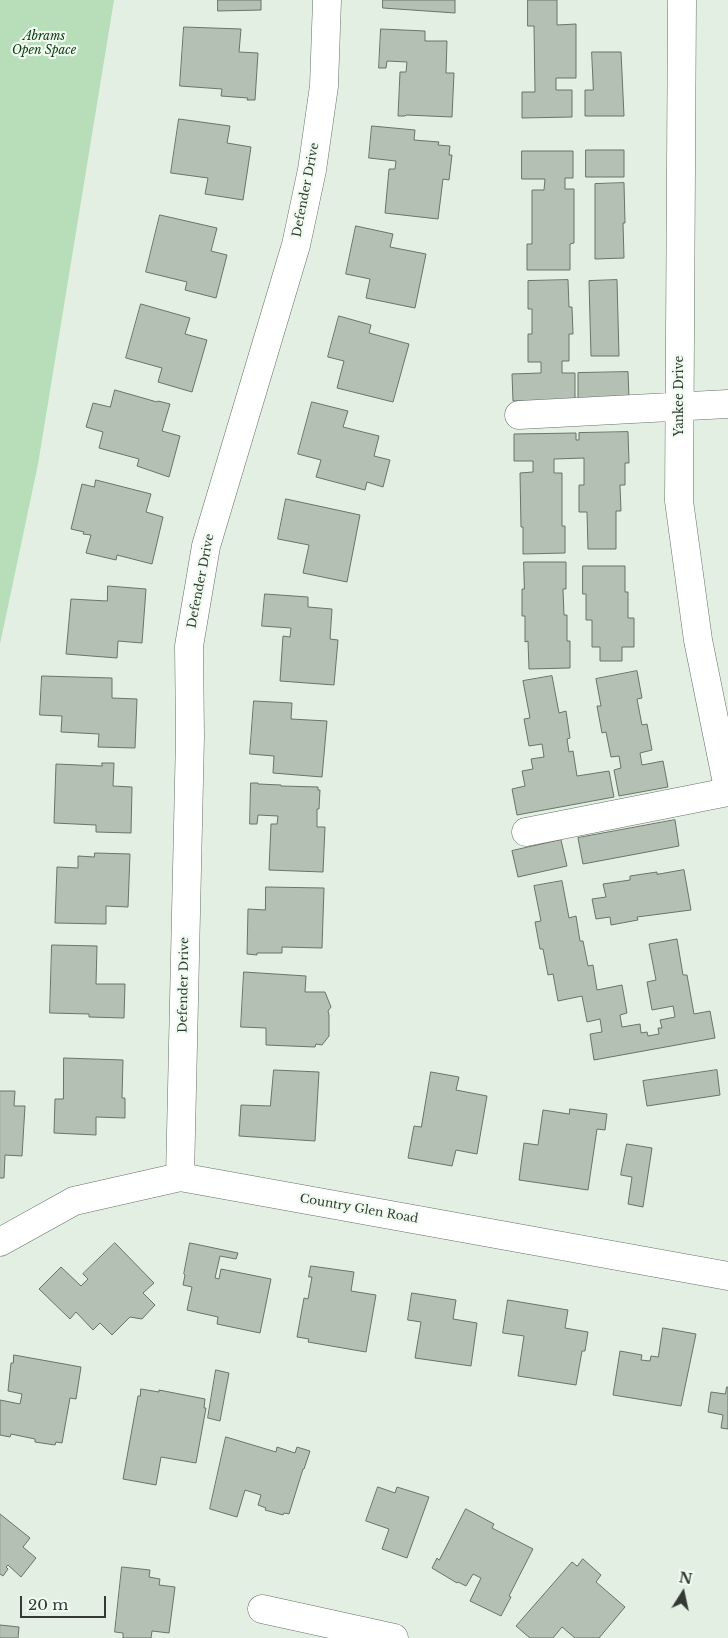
<!DOCTYPE html>
<style>
body{margin:0}
#map{position:relative;width:728px;height:1638px;overflow:hidden;background:#e2efe2;font-family:"Libre Baskerville",serif}
canvas{display:block}
.north{position:absolute;left:658px;top:1568px;width:50px;height:50px;-webkit-text-stroke:4px #effcef;paint-order:stroke;rotate:10deg;font-size:14px;font-weight:700;line-height:20px;text-align:center;color:#343934}
.north::after{content:'';display:block;margin:auto;width:18px;height:22px;background:#343934;clip-path:polygon(50% 0,100% 100%,50% 72%,0 100%)}
.scale{position:absolute;left:20px;top:1596px;width:86px;height:22px;box-sizing:border-box;border:2px solid #343934;border-top:0;padding-left:6px;font-size:15px;line-height:18px;white-space:nowrap;color:#343934;-webkit-text-stroke:4px #effcef;paint-order:stroke}
</style>
<div id="map">
<canvas width="728" height="1638"></canvas>
<div class="north">N</div>
<div class="scale">20 m</div>
</div>
<script>
const c = document.querySelector('canvas').getContext('2d');
c.lineJoin = 'round';
function fill(path, color) { c.fillStyle = color; c.fill(path, 'evenodd'); }
function stroke(path, color, width, dash) { c.strokeStyle = color; c.lineWidth = width; c.lineCap = dash ? 'butt' : 'round'; c.setLineDash(dash || []); c.stroke(path); }
function write(font, color, halo, rows, align = 'center') {
  c.font = font + ' "Libre Baskerville",serif'; c.lineWidth = 4.5; c.setLineDash([]); c.textBaseline = 'middle'; c.strokeStyle = halo; c.fillStyle = color; for (const [text, x, y, turn = 0] of rows) {
    c.save(); c.translate(x, y); c.rotate((+turn || 0) * Math.PI / 180); c.textAlign = isNaN(turn) ? turn : align; if (halo) c.strokeText(text, 0, 0); c.fillText(text, 0, 0); c.restore();
  }
}
const green = new Path2D(`
 M0,0h114l-76,464 -38,180z`);
const building = new Path2D(`
 M218,0h43v10l-43,1z
 M383,0h72v13l-72,-5z
 M528,0h29v25l19,-1v54h-20v12h16v27l-50,1v-26h13l-1,-66h-6z
 M184,27l57,2 -2,23 19,1 -3,47h-8l1,-2 -27,-2 1,-7 -42,-3z
 M381,29l44,2v10h22l-1,32h8l-2,44 -46,-2 -1,1h-7l2,-44h6l1,-10 -20,-1 -1,7h-7z
 M592,52h29l3,64h-39v-26h8z
 M179,119l51,7 -3,17 24,4 -8,53 -38,-6 3,-16 -37,-5z
 M372,126l43,4 -1,10 25,2 -1,3 12,1 -1,9h3l-3,25 -6,-1 -5,40 -53,-6 4,-44h6l1,-8 -27,-3z
 M586,150h38v27h-38z
 M522,151h51v27h-8v11h9v54l-4,1v26h-43v-26h5v-54h12l1,-11h-23z
 M624,183l1,40h-2l1,35 -29,1v-75z
 M160,215l57,13 -6,23 16,4 -11,43 -31,-8 2,-8 -41,-10z
 M356,226l37,8 -3,13 36,7 -11,54 -49,-10 4,-19 -24,-5z
 M568,280l1,27h3l1,27h-4v27h-7v12h13v27l-62,1 -1,-27 29,-1v-11h-13v-28h4v-25h-4v-28z
 M617,280l2,76h-28l-2,-75z
 M141,304l49,14 -5,16 22,6 -15,52 -34,-10 4,-14 -36,-10z
 M339,316l32,9 -2,8 40,11 -16,58 -56,-14 7,-27 -16,-4z
 M628,372l1,26 -51,2v-27z
 M115,390l42,12 1,-1 12,3 -8,27 18,5 -11,41 -32,-11 2,-7 -40,-11 4,-16 -17,-5 7,-24 17,4z
 M312,402l36,9 -5,16 36,9 -5,20 16,4 -7,27 -16,-5 -2,8 -49,-13 5,-17 -23,-6z
 M628,432l1,31h-4v22h-5l1,26h-5v38h-28l-1,-37h-8v-27h5v-27l-30,1v14h8v53h3v27l-42,1v-27h-2l-1,-54 13,-1v-11h-19v-27l62,-1v7h3v-7z
 M96,480l55,14 -5,18 17,5 -11,47 -35,-9 -1,5 -30,-7 5,-18 -8,-1 1,-2 -13,-3 11,-45 12,3z
 M286,499l74,16 -13,67 -44,-9 6,-28 -31,-6z
 M524,562h42v27h-3l1,26h3v26h3v27l-41,1 -1,-28 -3,1v-26h-3v-27h2z
 M583,566h42v26h3v26h6v29h-12v14h-22v-14h-8v-27h-6v-26h-3z
 M108,586l38,3 -4,54 -24,-2 -1,17 -51,-4 5,-55 36,2z
 M265,594l43,3v10l24,2 -2,30 8,1 -4,45 -54,-4 3,-45 7,1 1,-9 -29,-2z
 M637,671l5,27 -5,1 5,26 5,-1 5,26 -12,3 2,12 21,-4 5,26 -49,9 -5,-26 7,-2 -2,-12 -8,1 -5,-25 -4,1 -5,-27h4l-5,-27z
 M42,676l70,2v20l25,1 -2,49 -37,-1 1,-13 -38,-2 1,-16 -22,-1z
 M552,676l7,37 7,-2 4,27 -3,1 2,13 4,-1 4,25 32,-5 5,26 -97,18 -5,-26 13,-3 -3,-15 11,-2 -2,-10 13,-2 -2,-13 -13,2 -5,-27 6,-1 -7,-37z
 M254,701l38,2 -1,16 36,2 -5,56 -49,-4 1,-17 -24,-2z
 M102,763h12l-1,23 19,1 -1,46 -35,-1v-7l-42,-2 2,-59 46,2z
 M251,783h7v1l23,1v1l37,1v3h2l-1,19h-2v18h8l-2,45 -54,-2 2,-46h6l1,-8 -20,-1 -1,9h-7z
 M675,820l4,26 -96,18 -5,-26z
 M561,840l6,26 -49,11 -6,-26z
 M95,853l35,1 -2,53 -22,-1v18l-51,-1 2,-56 21,1v-12l16,1z
 M684,870l7,40 -54,7 1,3 -27,5 -1,-8 -14,2 -4,-20 14,-2 -3,-13 27,-4v-4l27,-4v2z
 M562,881l7,37 7,-2 4,25h3l5,25 5,-1 4,25 25,-5 5,28 -7,2 2,12 18,-3 1,9 6,-1 1,4 11,-2 -1,-6h4l-2,-8 15,-3 -2,-11 -21,4 -5,-28 9,-2 -7,-36 28,-5 6,36h4l7,39 16,-3 5,27 -121,22 -4,-26 12,-2 -2,-13 -13,3 -5,-26 -24,5 -5,-27 -5,1 -5,-26h-3l-5,-27 6,-1 -7,-35z
 M266,887l58,1 -2,60 -40,-1v6h-25v2l-10,-1 1,-45 17,1z
 M52,945l45,1 -1,38h29l-1,34 -35,-1v-3l-39,-1z
 M244,972l62,4 -1,16h20l6,15 -3,4 1,4v21l-7,9 -6,-1 -1,3 -49,-2v-17l-25,-1z
 M64,1058l59,2 -1,38h3v20l-29,-1v18l-42,-2 1,-34h8z
 M274,1070l45,2 -4,69 -76,-5 2,-31 29,1z
 M717,1070l3,25 -73,11 -4,-25z
 M431,1072l28,5 -3,13 31,6 -10,58 -21,-4 -4,16 -44,-8 6,-32 7,1z
 M0,1091h15l-1,15h11l-3,50 -17,-1 -1,23h-4z
 M570,1109l37,5 -2,16 -8,-1 -9,61 -69,-10 5,-37 14,2 5,-35 26,4z
 M627,1144l25,4 -9,59 -15,-3 4,-27 -11,-2z
 M115,1243l39,40 -11,10 12,12 -13,14 -12,-2 -18,18 -12,-12 -7,7 -17,-18 -6,7 -31,-30 22,-22 20,19 7,-7 -5,-5z
 M190,1243l48,10 -2,6 -16,-3 -5,22 4,1 2,-10 50,10 -11,54 -43,-9 1,-7 -31,-7 5,-23 -9,-2 2,-10 -1,-1z
 M311,1266l43,6 -3,19 25,4 -10,57 -58,-10 1,-3 -12,-2 7,-39 4,1 4,-22h-3z
 M412,1293l44,7 -3,19 24,4 -6,43 -56,-8 6,-36 -13,-2z
 M508,1300l60,10 -3,18 23,4 -3,19h-3l-6,34 -58,-9 6,-40 -21,-3z
 M663,1328l33,6 -15,72 -68,-11 7,-44 22,4 -1,5 9,1 1,-5 7,1z
 M14,1355l67,12 -5,32 -6,-1 -8,45 -6,-1 -1,3 -20,-3v-3l-24,-5 -1,3 -10,-2v-35l20,4 2,-10 -14,-3 3,-28h2z
 M216,1370l13,3 -9,48 -12,-3z
 M727,1387h1v42l-7,-1 2,-13 -15,-3 3,-20 14,2z
 M141,1389l18,3v-2l46,9 -1,9h2l-10,55 -35,-6 -5,28 -33,-6 15,-83h2z
 M226,1437l50,15 1,-5 18,6 2,-6 13,4 -6,18h-1l-14,45 -5,-1 -1,2 -18,-5 1,-2 -8,-3 3,-10 -16,-5 -8,27 -27,-8z
 M378,1487l17,6 2,-6 32,10 -22,61 -25,-9 7,-20 -23,-8z
 M466,1509l28,15 -2,4 41,21 -24,47 2,1 -10,19 -31,-15 11,-23 -8,-4 -7,12 -8,-4 -1,1 -25,-15 5,-10 2,2z
 M0,1514l30,24 -7,9 13,11 -15,19 -13,-12 -2,2 2,2 -5,7 -3,-2z
 M583,1559l18,16 -5,7 29,25 -26,31h-24l-13,-11 -9,11h-23l-14,-12 56,-64 5,4z
 M122,1567l28,3 -1,7 11,2 -1,6 16,2 -6,46 -17,-2 -1,7h-28v-5l-8,-1z
 M0,1625l19,2 -1,11h-18z`);
const minor = new Path2D(`
 M682,0l-3,501 19,139 30,148
 M519,415l209,-11
 M526,832l202,-40
 M180,1177l10,-440 -1,-91 17,-100 90,-301 16,-75 12,-84 3,-86
 M0,1242l74,-41 106,-24 548,99
 M262,1609l132,29`);
const parkNames = [
 ["Abrams",44,37],
 ["Open Space",44,51]
];
const streetNames = [
 ["Defender Drive",306,190,-79],
 ["Yankee Drive",680,396,-90],
 ["Defender Drive",201,581,-79],
 ["Defender Drive",184,985,-89],
 ["Country Glen Road",359,1209,10]
];
fill(green, '#b7ddb9');
fill(building, '#b4c0b4');
stroke(building, '#697469', 1);
stroke(minor, '#657166', 29);
stroke(minor, '#fff', 28);
write('italic 12px', '#0c3713', '#effcef', parkNames);
write('12px', '#343934', '#effcef', streetNames);
</script>
